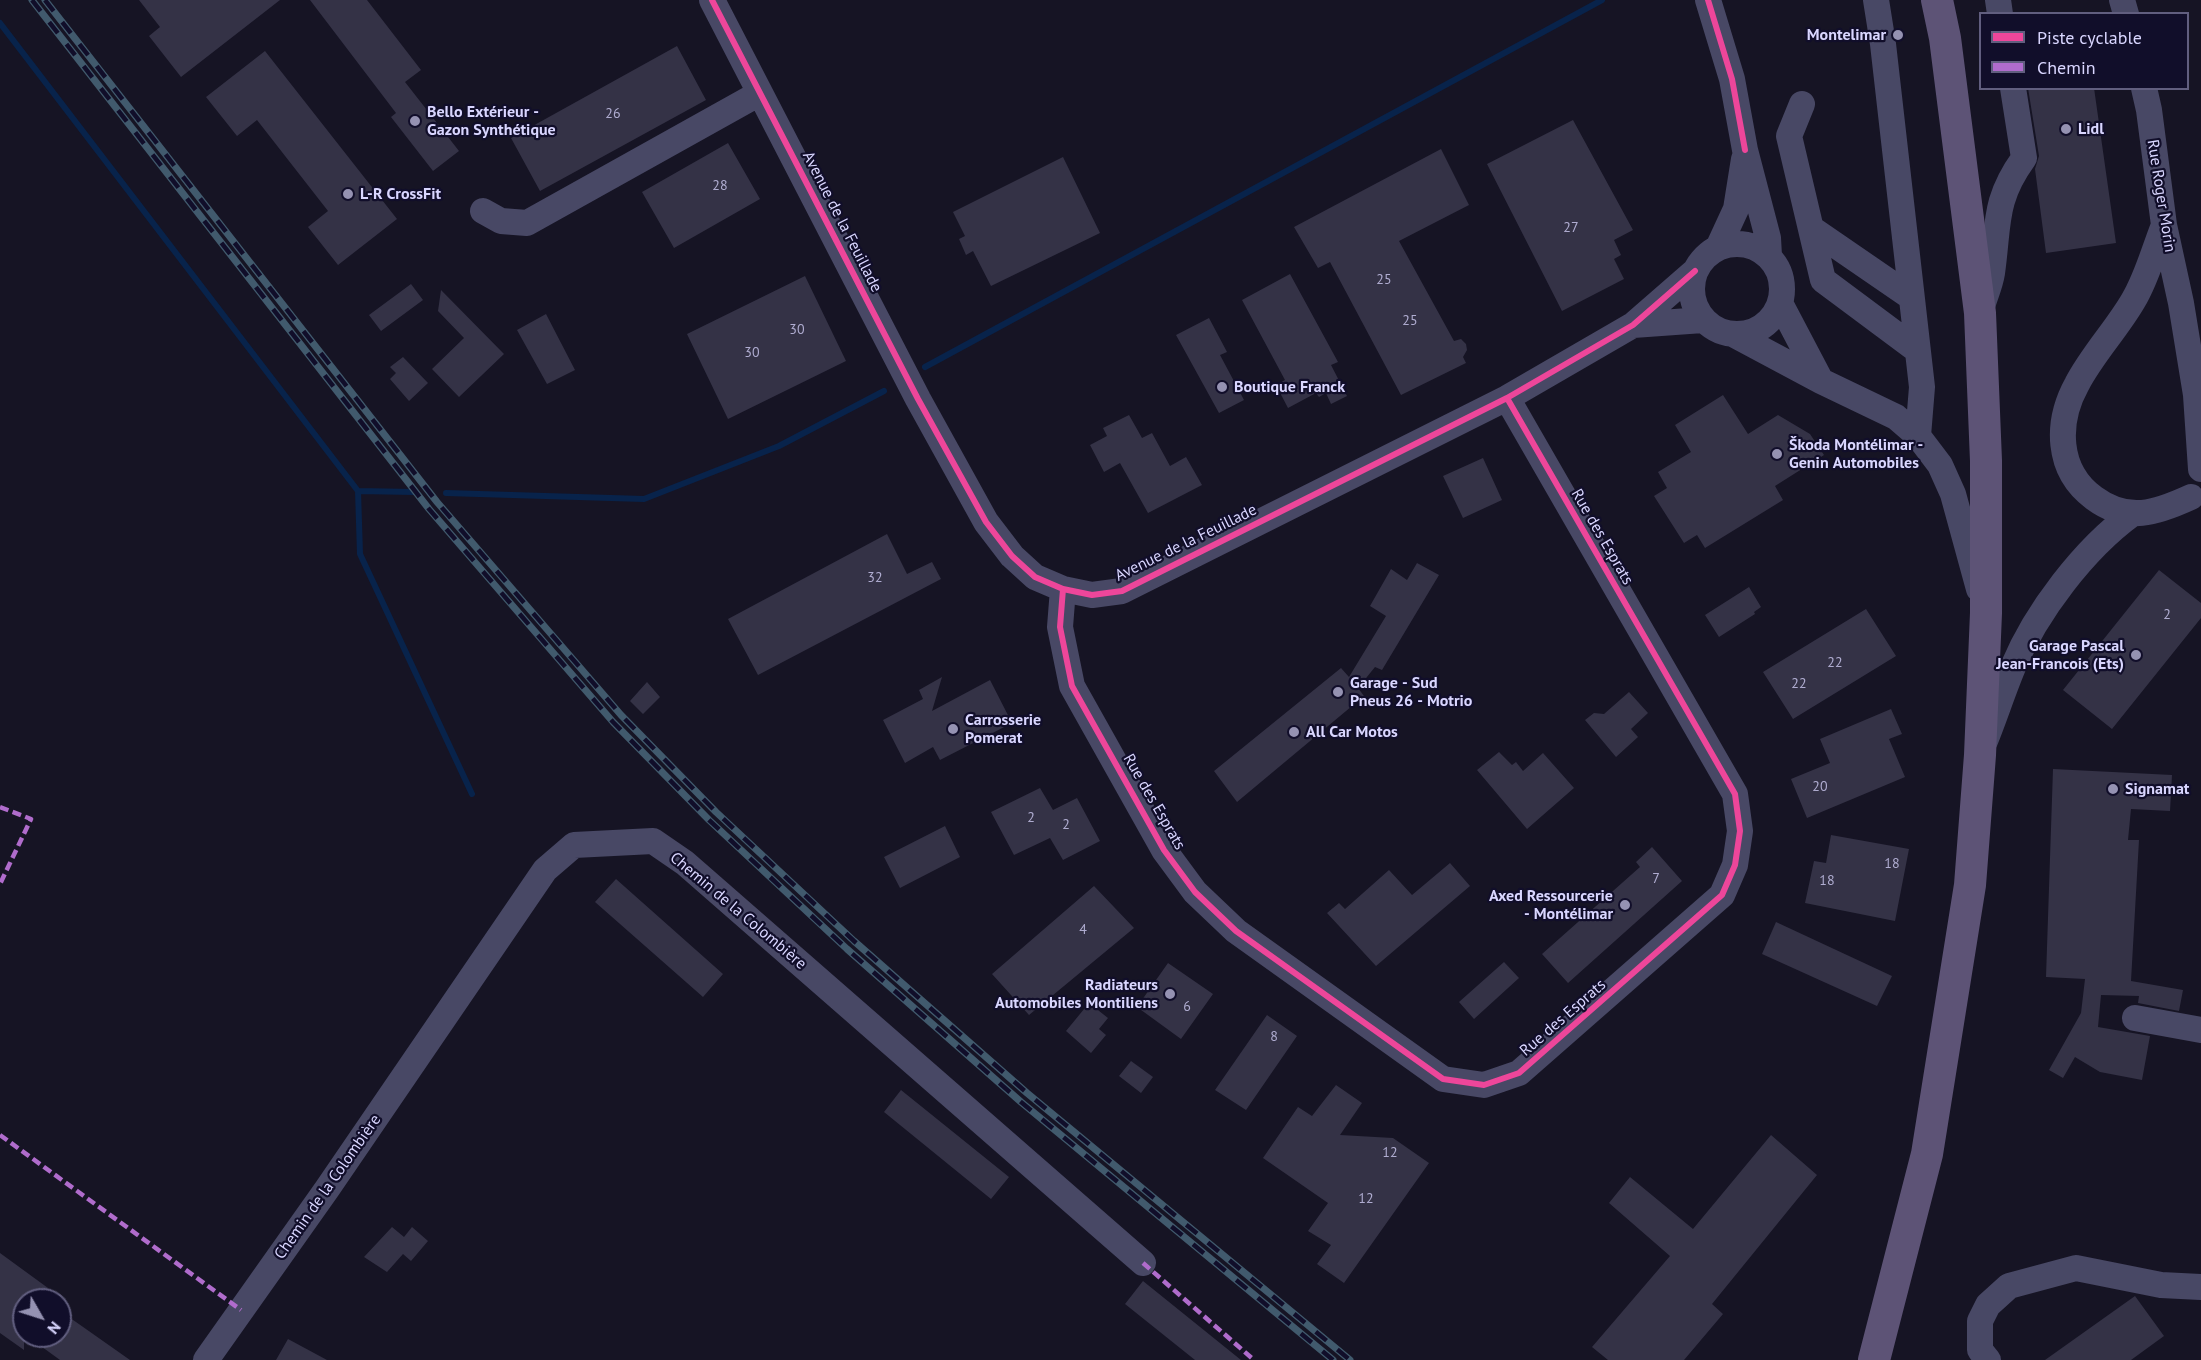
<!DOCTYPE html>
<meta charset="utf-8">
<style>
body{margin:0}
#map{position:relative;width:2201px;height:1360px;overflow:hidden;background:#161424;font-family:"PT Sans",sans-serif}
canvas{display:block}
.legend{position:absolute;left:1979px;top:12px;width:210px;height:78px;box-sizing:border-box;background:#110e2a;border:2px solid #615e7f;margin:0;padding:8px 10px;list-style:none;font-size:18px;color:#d9d6ff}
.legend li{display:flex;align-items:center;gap:12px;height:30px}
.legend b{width:30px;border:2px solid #615e7f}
.north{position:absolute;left:12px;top:1288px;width:60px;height:60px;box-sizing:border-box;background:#110e2a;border:2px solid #615e7f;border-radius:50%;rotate:129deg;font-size:16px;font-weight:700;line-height:24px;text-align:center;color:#d9d6ff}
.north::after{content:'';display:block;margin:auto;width:21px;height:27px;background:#9592b2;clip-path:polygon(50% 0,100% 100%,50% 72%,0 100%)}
</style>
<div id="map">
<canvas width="2201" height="1360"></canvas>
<ul class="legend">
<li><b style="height:8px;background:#ed469a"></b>Piste cyclable</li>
<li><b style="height:8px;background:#b06ccc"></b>Chemin</li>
</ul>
<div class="north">N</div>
</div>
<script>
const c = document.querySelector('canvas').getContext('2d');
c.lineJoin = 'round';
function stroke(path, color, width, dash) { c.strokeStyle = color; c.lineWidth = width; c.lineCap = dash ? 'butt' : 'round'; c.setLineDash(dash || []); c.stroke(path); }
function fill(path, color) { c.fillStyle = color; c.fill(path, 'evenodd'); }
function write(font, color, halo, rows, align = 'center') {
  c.font = font + ' "PT Sans",sans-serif'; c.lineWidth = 4.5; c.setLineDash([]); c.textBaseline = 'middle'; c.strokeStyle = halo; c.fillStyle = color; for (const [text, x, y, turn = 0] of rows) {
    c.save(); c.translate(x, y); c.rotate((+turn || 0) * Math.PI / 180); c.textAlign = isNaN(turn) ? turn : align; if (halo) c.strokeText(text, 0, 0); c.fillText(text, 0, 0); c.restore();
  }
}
const stream = new Path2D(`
 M0,23l358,468 2,63 112,240
 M925,367l677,-367
 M358,491l56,1
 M446,493l198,6 135,-53 105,-55`);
const building = new Path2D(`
 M139,0h141l-99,77 -32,-41 11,-9z
 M310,0h57l54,70 -16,12 54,69 -26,20 -42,-54 5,-4z
 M677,46l29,54 -166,91 -29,-53z
 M265,51l132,168 -59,46 -30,-38 20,-16 -71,-91 -20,16 -31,-39z
 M2028,88h66l22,155 -70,10 -11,-84 4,-13z
 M1573,120l60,110 -19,10 7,15 -7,4 10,20 -62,32 -75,-147z
 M728,143l32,56 -86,49 -32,-56z
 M1441,149l28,56 -70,36 55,100 7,-2 5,5 1,6 -4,7 3,6 -65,32 -71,-133 -12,6 -24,-41z
 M1063,157l37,76 -109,53 -18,-35 -7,4 -7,-16 6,-3 -12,-24z
 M1290,274l48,88 -7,3 16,31 -16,8 -5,-11 -7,4 -3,-4 -28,15 -12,-23 9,-5 -43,-80z
 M805,276l41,85 -118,58 -41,-85z
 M411,284l12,16 -42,31 -12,-16z
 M441,290l63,64 -45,43 -27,-28 32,-31 -26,-27z
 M546,314l29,56 -28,14 -30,-54z
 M1209,318l18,34 -7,3 24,45 -25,13 -43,-78z
 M403,357l25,26 -19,18 -19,-22 6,-6 -6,-6z
 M1723,395l25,39 30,-19 32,19 14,21 -49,31 8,14 -78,48 -8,-13 -13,8 -30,-47 13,-8 -9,-16 33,-20 -16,-27z
 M1129,415l13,23 10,-5 18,33 16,-9 16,28 -54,28 -28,-50 -16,9 -14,-27 17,-9 -4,-8z
 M1483,458l19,42 -39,18 -20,-42z
 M887,534l20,40 25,-12 9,17 -183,96 -30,-56z
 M1417,563l22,12 -57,95 -7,-3 -17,21 6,8 -127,106 -23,-31 127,-103 8,9 37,-61 -16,-10 21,-37 16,11z
 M2159,570l42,33v15l-89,111 -49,-39z
 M1749,587l12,20 -7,5 1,2 -36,23 -14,-22z
 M1866,609l30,47 -103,63 -30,-47z
 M942,677l-10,34 58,-31 22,43 -72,37 -7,-13 -28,16 -22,-43 40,-21 -4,-9z
 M647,682l13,15 -17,17 -13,-13z
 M1629,692l19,21 -17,16 7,8 -22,20 -31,-37 9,-7 10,1z
 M1891,709l11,25 -13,5 16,38 -98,41 -16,-39 39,-16 -10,-24z
 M1499,752l13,13 4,-3 7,9 20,-18 31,35 -47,41 -50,-59z
 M2053,769l119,6 -2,36 -39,-2 -3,31h11l-8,141 52,9 -4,21 -41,-8 1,-7 -38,-1 -3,32 52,9 -8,44 -42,-8 -25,-15 -12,21 -14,-8 32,-57 4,-34 -39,-2z
 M1040,788l13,22 24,-12 23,43 -37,19 -13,-22 -36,17 -23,-43z
 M945,826l15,31 -60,31 -16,-31z
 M1831,835l78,14 -14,72 -90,-18 9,-42 12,2z
 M1652,847l30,34 -114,102 -26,-29 98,-87 -4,-5z
 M1450,863l20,23 -94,80 -49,-53 12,-10 6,6 44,-39 23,25z
 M616,879l107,95 -20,23 -108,-95z
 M1094,886l40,42 -105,87 -37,-41z
 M1776,922l116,54 -15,30 -115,-52z
 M1504,962l15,16 -45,41 -15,-17z
 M1168,963l45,31 -32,45 -44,-32z
 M1089,1003l19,15 -9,11 7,6 -15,18 -25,-22z
 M1267,1015l30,21 -51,74 -31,-20z
 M1131,1061l22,16 -12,16 -22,-17z
 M1336,1085l26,18 -22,32 53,3 36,25 -85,120 -27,-19 14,-19 -23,-14 20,-28 -65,-45 35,-51 14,9z
 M901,1090l108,87 -18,22 -107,-87z
 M1771,1135l46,40 -105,129 11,10 -39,46h-76l-16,-13 78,-91 -61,-53 21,-26 63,52z
 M392,1227l12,10 8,-10 16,14 -17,20 -8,-7 -16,18 -23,-15z
 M0,1253l48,35 -7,12h-17v50l-24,-17z
 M1143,1281l98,79h-46l-70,-56z
 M2135,1296l29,40 -33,24h-86z
 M60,1311l16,11 54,38h-70l-33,-24h33z
 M288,1339l39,21h-51z`);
const minor = new Path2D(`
 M712,0l206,399 68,123 26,34 23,21 28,12 29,6 30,-4 385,-193 126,-73 62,-54
 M1708,0l24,79 13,71 23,88 1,18
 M1876,0l7,44 39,343 -4,49
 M1998,0l2,14
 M2122,0l4,14
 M2144,88l5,22 15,115 17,78 15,92 5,74
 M1802,104l-13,32 34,144 94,70
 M483,211l18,10 26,2 233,-130
 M2164,225c-10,25 -17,53 -31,76 -17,29 -41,54 -56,83 -21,38 -21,86 17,114 34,25 62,15 97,-1
 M1812,229l99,68
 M1692 289a45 45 0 1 1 90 0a45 45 0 1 1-90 0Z
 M1718,248l18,-39 8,-50
 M1780,303l41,78
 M1981,310c3,-12 9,-24 11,-37 7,-49 1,-72 32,-115l-11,-70
 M1633,325l70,-5
 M1733,334l88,47 75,36 22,19 22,29 13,29 26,95
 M1063,589l-3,38 12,59 92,164 31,42 41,39 207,148 41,6 35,-12 203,-178 13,-30 5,-34 -5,-37 -228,-396
 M1985,741c10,-25 18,-50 28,-74 23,-55 71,-118 119,-153
 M2135,1018l66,12
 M206,1360l121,-171 218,-319 29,-25 79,-4 32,22 458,400
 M1988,1360l-8,-10v-29l8,-16 21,-19 67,-18 85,17 40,2`);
const major = new Path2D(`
 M1874,1360l53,-206 43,-269 10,-130 6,-142v-152l-6,-148 -35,-275 -8,-38`);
const rail = new Path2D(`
 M32,0l397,509 184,213 96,98 138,129 174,153 312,258
 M45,0l392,502 184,213 95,97 138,129 173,152 323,267`);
const quiet = new Path2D(`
 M0,807l31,12 -31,65
 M0,1135l241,175
 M1143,1263l111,97`);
const cycleway = new Path2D(`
 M712,0l206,399 68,123 26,34 23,21 28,12 29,6 30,-4 385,-193 126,-73 62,-54
 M1708,0l24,79 13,71
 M1063,589l-3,38 12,59 92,164 31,42 41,39 207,148 41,6 35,-12 203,-178 13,-30 5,-34 -5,-37 -228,-396`);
const markers = [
 [1898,35,6,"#9592b2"],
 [415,121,6,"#9592b2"],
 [2066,129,6,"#9592b2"],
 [348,194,6,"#9592b2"],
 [1222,387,6,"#9592b2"],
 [1777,454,6,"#9592b2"],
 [2136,655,6,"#9592b2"],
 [1338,692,6,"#9592b2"],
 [953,729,6,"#9592b2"],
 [1294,732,6,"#9592b2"],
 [2113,789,6,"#9592b2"],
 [1625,905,6,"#9592b2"],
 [1170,994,6,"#9592b2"]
];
const numberNames = [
 ["26",613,114],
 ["28",720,186],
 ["27",1571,228],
 ["25",1384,280],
 ["25",1410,321],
 ["30",797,330],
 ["30",752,353],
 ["32",875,578],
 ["2",2167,615],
 ["22",1835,663],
 ["22",1799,684],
 ["20",1820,787],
 ["2",1031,818],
 ["2",1066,825],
 ["18",1892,864],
 ["7",1656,879],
 ["18",1827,881],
 ["4",1083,930],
 ["6",1187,1007],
 ["8",1274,1037],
 ["12",1390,1153],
 ["12",1366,1199]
];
const poiNames = [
 ["Montelimar",1886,35,"right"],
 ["Bello Extérieur -",427,112],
 ["Gazon Synthétique",427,130],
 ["Lidl",2078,129],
 ["L-R CrossFit",360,194],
 ["Boutique Franck",1234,387],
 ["Škoda Montélimar -",1789,445],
 ["Genin Automobiles",1789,463],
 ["Garage Pascal",2124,646,"right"],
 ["Jean-Francois (Ets)",2124,664,"right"],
 ["Garage - Sud",1350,683],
 ["Pneus 26 - Motrio",1350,701],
 ["Carrosserie",965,720],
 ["Pomerat",965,738],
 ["All Car Motos",1306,732],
 ["Signamat",2125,789],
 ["Axed Ressourcerie",1613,896,"right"],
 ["- Montélimar",1613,914,"right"],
 ["Radiateurs",1158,985,"right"],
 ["Automobiles Montiliens",1158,1003,"right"]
];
const streetNames = [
 ["Rue Roger Morin",2161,196,81],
 ["Avenue de la Feuillade",842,222,63],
 ["Rue des Esprats",1602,537,60],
 ["Avenue de la Feuillade",1186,543,-26],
 ["Rue des Esprats",1154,802,60],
 ["Chemin de la Colombière",738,911,40],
 ["Rue des Esprats",1563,1018,-41],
 ["Chemin de la Colombière",328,1187,-55]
];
stroke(stream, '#08234b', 6);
fill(building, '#343246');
stroke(minor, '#484865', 26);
stroke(major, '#5d5376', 32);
stroke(rail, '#415a6d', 7);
stroke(rail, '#110e2a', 4.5, [14]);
stroke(quiet, '#b06ccc', 4.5, [9, 4.5]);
stroke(cycleway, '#ed469a', 6);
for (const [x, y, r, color] of markers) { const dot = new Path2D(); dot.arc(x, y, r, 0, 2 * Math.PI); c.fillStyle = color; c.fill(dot); stroke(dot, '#110e2a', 2); }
write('14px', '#b0add1', null, numberNames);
write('bold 16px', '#d9d6ff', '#110e2a', poiNames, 'left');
write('16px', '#d9d6ff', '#110e2a', streetNames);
</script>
